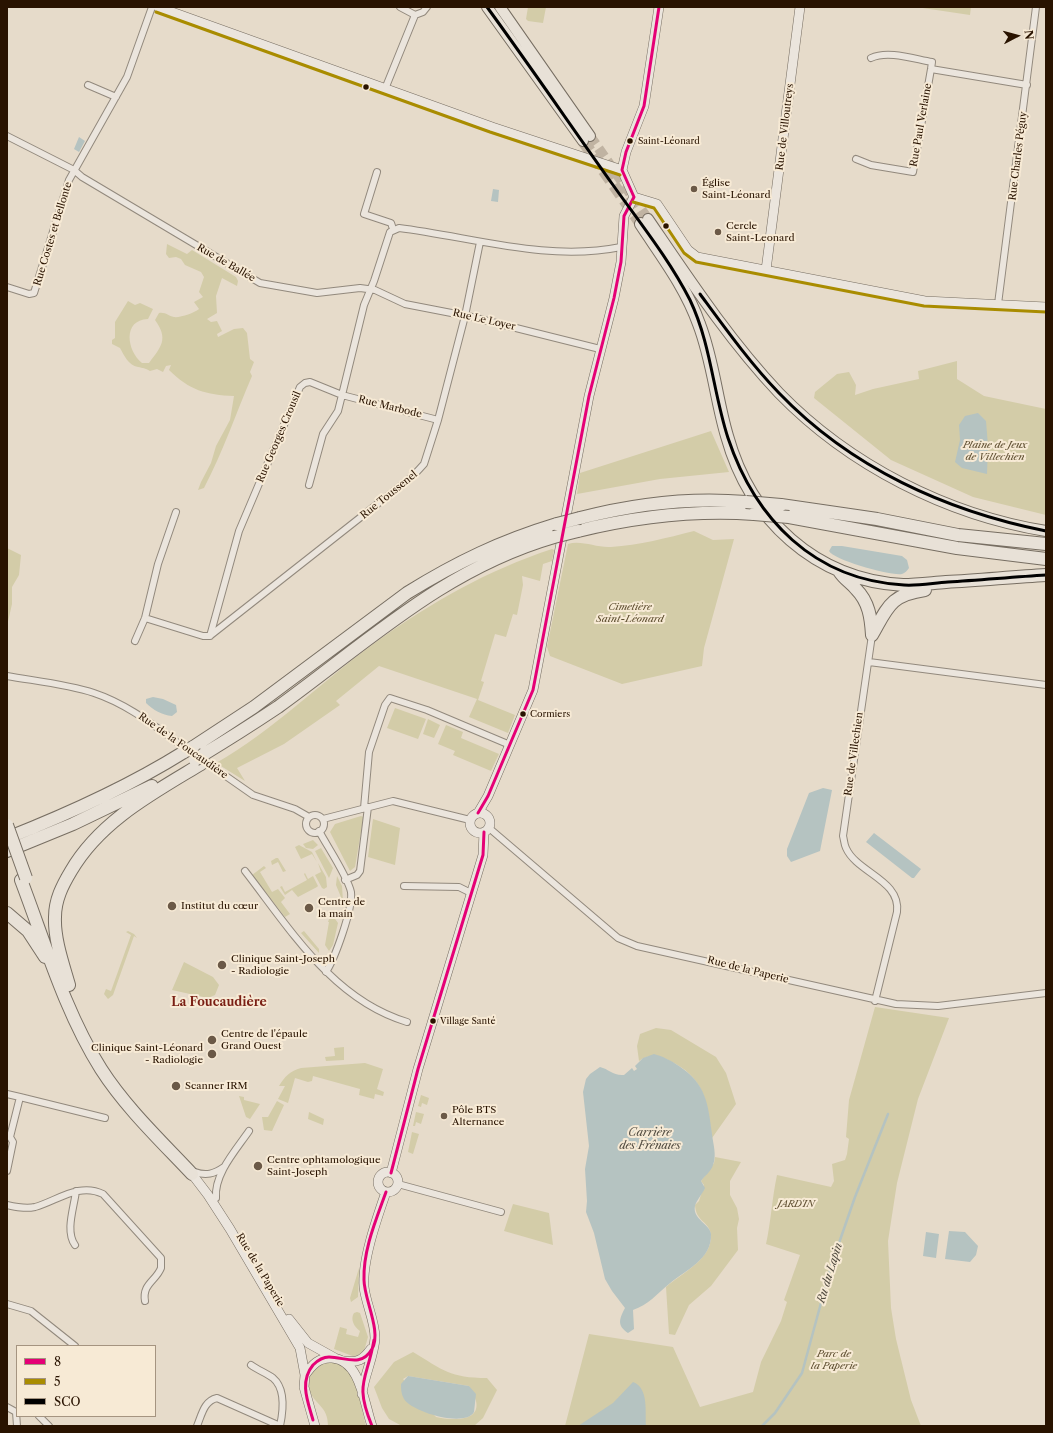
<!DOCTYPE html>
<meta charset="utf-8">
<style>
body{margin:0}
#map{position:relative;width:1053px;height:1433px;overflow:hidden;background:#e6dbca;font-family:"Libre Caslon Text",serif}
canvas{display:block}
.frame{position:absolute;inset:0;border:8px solid #291300;pointer-events:none}
.legend{position:absolute;left:16px;top:1345px;width:140px;height:72px;box-sizing:border-box;background:#f7ead5;border:1px solid #a59480;margin:0;padding:5px 7px;list-style:none;font-size:12px;color:#291300}
.legend li{display:flex;align-items:center;gap:8px;height:20px}
.legend b{width:20px;border:1px solid #a59480}
.north{position:absolute;left:997px;top:16px;width:40px;height:40px;-webkit-text-stroke:3px #f7ead5;paint-order:stroke;rotate:84deg;font-size:11px;font-weight:700;line-height:16px;text-align:center;color:#291300}
.north::after{content:'';display:block;margin:auto;width:14px;height:18px;background:#291300;clip-path:polygon(50% 0,100% 100%,50% 72%,0 100%)}
</style>
<div id="map">
<canvas width="1053" height="1433"></canvas>
<div class="frame"></div>
<ul class="legend">
<li><b style="height:5px;background:#e50076"></b>8</li>
<li><b style="height:5px;background:#a98c00"></b>5</li>
<li><b style="height:5px;background:#000"></b>SCO</li>
</ul>
<div class="north">N</div>
</div>
<script>
const c = document.querySelector('canvas').getContext('2d');
c.lineJoin = 'round';
function fill(path, color) { c.fillStyle = color; c.fill(path, 'evenodd'); }
function stroke(path, color, width, dash) { c.strokeStyle = color; c.lineWidth = width; c.lineCap = dash ? 'butt' : 'round'; c.setLineDash(dash || []); c.stroke(path); }
function write(font, color, halo, rows, align = 'center') {
  c.font = font + ' "Libre Caslon Text",serif'; c.lineWidth = 4; c.setLineDash([]); c.textBaseline = 'middle'; c.strokeStyle = halo; c.fillStyle = color; for (const [text, x, y, turn = 0] of rows) {
    c.save(); c.translate(x, y); c.rotate((+turn || 0) * Math.PI / 180); c.textAlign = isNaN(turn) ? turn : align; if (halo) c.strokeText(text, 0, 0); c.fillText(text, 0, 0); c.restore();
  }
}
const green = new Path2D(`
 M528,7h18l-3,16 -15,-2 -2,-2z
 M916,7h55l-1,8z
 M167,244l20,10 5,-4 44,27 2,4 -1,5 -15,-8 -6,18 1,17 -10,6 4,3 6,-1 5,10 -5,3 1,3 16,-8 9,-1 4,5 3,26 4,3 -4,10 2,4c-16,37 -29,76 -48,112l-6,2 3,-8 10,-19 5,-17 14,-26 4,-24c-28,-1 -45,-6 -65,-26l2,-5 -5,1 -3,6 -6,-3 -7,2c-5,-3 -7,-3 -12,-4 -10,-2 -14,-12 -18,-19l-8,-4v-4l3,-2v-16l13,-21 7,4 5,-2 13,6 -5,10c-26,1 -21,32 -6,44h7c12,-16 20,-24 6,-43l4,-7c7,-1 9,3 15,4 6,1 20,-4 25,-8l-5,-7 9,-5 -4,-5 5,-15 -3,-5 -16,-7 -4,-6 -5,-2 -7,1 -3,-4z
 M957,361v18l27,17 62,13v106l-73,-18 -82,-37 -77,-62 1,-6 22,-18 12,-2 7,13 -1,10 18,-6 46,-10 -1,-8z
 M711,431l18,41 -69,7 -83,15 3,-21z
 M694,531l19,9 21,-1 -30,109 -2,18 -80,18 -72,-28 -3,-9 21,-103c14,-4 28,4 43,3 28,-2 56,-9 83,-16z
 M7,548l14,7 -2,20 -7,12v17l-5,22z
 M552,549l2,1 -2,11 -9,3 -3,17 -18,-5 1,9 -6,30 -4,-1 -7,23 -11,-3 -14,47 3,1 -6,18 37,15 -7,18 -39,-16 8,-18 -98,-33 -43,35 4,4 -56,39 -47,24 8,13 -29,-18c58,-33 106,-82 160,-121 54,-39 112,-72 176,-93z
 M395,708l31,11 -8,20 -31,-11z
 M428,719l12,6 -6,13 -11,-4z
 M446,725l17,7 -2,6 38,16 -8,17 -38,-16 2,-4 -17,-7z
 M361,816l5,2 -4,8 -7,41 -5,4 -20,-39 5,-8z
 M373,819l27,9 -5,37 -27,-8z
 M313,840l5,5 -5,4 -7,-1 -3,-4z
 M299,845l13,7 5,10 -5,-8 -11,5 -6,-12z
 M321,848l12,20 -4,10 -14,-27z
 M276,858h2l8,13 -3,1 -5,-10 -6,3 -1,-4z
 M318,863l8,14 1,10 -3,2 -2,-1 -7,-13 6,-3z
 M264,866l2,2 -6,4 12,20 6,-3 7,9 -4,4 9,12 -5,3 -33,-42z
 M305,873l3,6 5,-3 5,10 -1,1 -19,10 -6,-7 -7,5 -5,-8 2,-1 3,6 22,-12 -3,-6z
 M337,876l5,10 1,16 -7,-17z
 M330,916h3l5,7 -5,22 -4,6 -4,-6 4,-23h-1z
 M128,931l6,3 3,4 -3,-2 -21,59 -5,4 -4,-5 2,-5 5,2 20,-56 -5,-3z
 M304,931l15,18v4l-18,-20z
 M184,962l29,15 6,8 -4,10 -7,3 -36,-8z
 M875,1007l74,11 -31,81 -21,84 -9,58 3,67 5,31 15,61 10,26h-356l24,-92 84,13 27,60 53,-15 8,-30 20,-41 6,-19 -3,-2 16,-45 -34,-11c5,-23 6,-46 11,-69l54,12 3,-6 -2,-17 13,-4 2,-6 2,-15 -3,-2 3,-37z
 M656,1028l15,2 45,27 10,16 10,31 -24,34c-5,-37 -7,-61 -44,-78 -10,-5 -20,-6 -29,1l-2,-15 3,-12z
 M344,1047v13l-18,1 -1,-4 10,-1 -1,-8z
 M365,1063l18,6 -6,20 7,3 -1,4 -8,-2 -1,5 -15,-4 1,-6 -47,-13 -1,5 -4,1 -13,-4 -7,25 -10,-4 7,-13h-6c6,-10 11,-15 22,-18z
 M421,1095l8,3 -2,7 -5,-2 -1,4 -3,-1z
 M239,1096l5,1v3l16,4 -10,15 -4,-2z
 M277,1101l7,4 -12,26 -8,-1 -2,-13h6z
 M309,1112l15,7 -1,6 -15,-6z
 M416,1112l8,2 -3,10 -5,-2 -1,4h-2z
 M412,1132l7,2 -6,20 -5,-2z
 M715,1157l26,5 -11,19v14l7,13 2,11 -2,9 1,22 -27,36 -22,19 -14,30 -6,-1 -3,-47c14,-13 51,-30 44,-56 -3,-10 -14,-10 -15,-26l4,-4 5,-16 -3,-4 13,-18z
 M513,1204l36,9 4,32 -49,-14z
 M359,1268l-1,29 -7,5 -1,-4z
 M357,1312l3,1 8,24 -4,14 -9,6 -21,-8 6,-22 7,2 -1,5 12,3 2,-6c-6,-4 -10,-12 -6,-18z
 M413,1352c30,18 37,26 74,26l10,12 -14,28 -9,8h-72l-13,-7 -7,-11 -8,-21 20,-25zM408,1376l61,10c2,5 6,10 7,15 5,22 -27,19 -40,16l-33,-38z
 M328,1362c6,1 11,1 16,4 12,9 18,45 22,60h-38c0,-20 -13,-21 -19,-36 -4,-13 7,-25 19,-28z`);
const water = new Path2D(`
 M79,137l6,4 -6,11 -5,-3z
 M493,189l6,1 -1,12 -7,-1z
 M978,413l8,8 2,25 -1,28 -25,-6 -7,-6 5,-22 -1,-15 6,-9z
 M832,546h10l60,10 5,4 2,8c-2,3 -4,5 -7,6 -12,2 -68,-14 -73,-23z
 M153,697l10,2 13,6 1,7 -5,4c-10,-1 -19,-6 -26,-13v-4z
 M823,788l9,2 -12,61 -29,11 -4,-6v-7l22,-56z
 M874,833l47,36 -7,9h-2l-46,-36z
 M654,1054c8,2 18,7 25,12 27,18 29,37 33,68 1,10 5,21 1,31 -2,7 -8,10 -12,16l4,7c-2,5 -9,13 -10,18 -3,13 15,18 16,28 1,26 -26,36 -42,50 -12,10 -21,21 -36,26l1,19 -6,4c-12,-8 -8,-15 -3,-25l-13,-17 -7,-12 -11,-46 -8,-21 1,-11 -2,-32 4,-23 -6,-54 3,-13 4,-5 10,-7c9,2 13,9 24,8l8,-7 2,3 3,-2 -2,-3 8,-8z
 M949,1231l16,1 13,14 -2,9 -6,7 -25,-3z
 M926,1232l13,2 -3,24 -13,-2z
 M408,1376l61,10 7,8 -2,18c-9,16 -62,0 -70,-13 -3,-5 -3,-10 -3,-15z
 M633,1382c16,6 12,30 13,44h-68l35,-23z`);
const stream = new Path2D(`
 M762,1426l13,-13 27,-40 29,-107 24,-69 33,-83`);
const primaryTunnel = new Path2D(`
 M590,136l58,83`);
const highwayTunnel = new Path2D(`
 M583,141l58,83`);
const street = new Path2D(`
 M415,15l8,-3 4,-5
 M931,69l96,16
 M88,85l28,12
 M385,89l30,-74 -15,-8
 M7,136l67,34 8,7 178,106 57,10 43,-5 15,2 30,14 67,13 128,32
 M856,159l15,6 42,7 18,-103 1,-7c-18,-3 -44,-12 -61,-4
 M377,172l-13,42 27,9 2,6
 M7,287l22,7 5,-1 35,-113 58,-103 25,-70
 M998,304l38,-297
 M309,485l14,-51 15,-23 4,-16 96,25
 M145,618l58,18h7
 M211,635l202,-159 11,-12 14,-44 27,-104 15,-74
 M872,635l-29,201c1,3 1,8 3,12 11,25 55,32 51,64l-22,89
 M210,636l29,-105 61,-144 5,-4 5,-1 32,13 22,-90 10,-24 16,-49 9,-4c73,9 148,34 222,19
 M135,641l10,-23 13,-54 18,-52
 M869,662l177,23
 M7,676c28,5 60,8 87,17 36,12 64,36 94,57
 M200,758l53,37 42,14 14,8
 M364,808l5,-56 16,-47 5,-7 37,12 83,35
 M306 824a9 9 0 1 1 18 0a9 9 0 1 1-18 0Z
 M323,819l70,-18 77,19
 M489,828l129,110 19,8 259,58 42,2 108,-13
 M319,831c8,15 29,46 32,61 2,17 -16,66 -25,80
 M245,871c45,58 88,129 162,151
 M345,880l12,-5 3,-4 8,-64
 M404,886l55,1 12,6
 M7,1094l13,3 -10,40
 M20,1097l85,21
 M7,1136l3,1 3,5 -6,29
 M195,1172c11,4 19,2 29,-5
 M398,1184l103,28
 M216,1198c-2,-24 20,-48 33,-67
 M7,1205c9,2 18,4 28,2 22,-6 44,-25 68,-13l58,64v10c-5,13 -19,16 -16,33
 M75,1245c-10,-14 -1,-37 1,-54
 M7,1304l24,7 44,35
 M251,1365c7,5 15,8 22,13 13,11 10,34 7,48
 M7,1407l9,5 1,14
 M39,1416l10,10
 M197,1426c5,-12 7,-25 20,-28l63,28`);
const secondary = new Path2D(`
 M158,7l334,120 130,43
 M634,197l23,7 31,46 9,7 228,44 121,6
 M634,197l-12,-27 4,-18 18,-46 15,-99
 M766,270l34,-263
 M470 823a10 10 0 1 1 20 0a10 10 0 1 1-20 0Z
 M478,813l10,-17 45,-106 56,-294 25,-98 7,-36 3,-46 10,-19
 M378 1182a10 10 0 1 1 20 0a10 10 0 1 1-20 0Z
 M391,1173l27,-104 65,-214 1,-23
 M192,1174l16,21 22,34 70,119 5,27 -1,12 11,39
 M289,1319l19,24 27,15
 M344,1361c14,2 19,-1 27,-12
 M305,1375c7,-10 14,-18 27,-17 29,2 32,46 40,68
 M362,1394c2,-19 12,-37 13,-56 0,-17 -9,-34 -11,-51 -2,-27 13,-69 22,-95`);
const primary = new Path2D(`
 M487,7l96,134
 M500,7l90,129
 M648,219c41,60 81,121 131,174 70,72 168,122 267,138`);
const highway = new Path2D(`
 M641,224c21,32 45,63 58,100 14,36 17,75 28,112 23,83 88,144 176,149 14,0 29,-2 43,-3 34,-2 67,-5 100,-7
 M781,505l96,14 81,16 88,9
 M789,517l168,31 89,11
 M580,518c54,-14 110,-21 166,-16
 M578,531c57,-14 117,-21 176,-17
 M839,571c5,8 11,11 17,18 13,13 15,29 16,46
 M872,635c16,-28 18,-40 53,-45
 M193,747l61,-40 153,-114c50,-31 94,-52 150,-69
 M204,754c25,-15 50,-31 74,-47 90,-65 166,-138 276,-170
 M7,838c61,-24 121,-51 177,-86
 M7,851l66,-27 79,-38
 M21,880c24,63 44,132 80,189 25,39 60,72 91,105
 M7,913l21,18 17,26
 M69,985c-6,-21 -15,-46 -14,-68 0,-17 7,-31 16,-46 29,-50 82,-78 130,-107`);
const highwayBridge = new Path2D(`
 M746,502l35,3
 M754,514l35,3
 M557,524l23,-6
 M554,537l24,-6
 M184,752l9,-5
 M195,760l9,-6
 M7,825l19,53`);
const bus1 = new Path2D(`
 M634,197l-12,-27 4,-18 18,-46 15,-99
 M478,813l10,-17 45,-106 56,-294 25,-98 7,-36 3,-46 10,-19
 M391,1173l27,-104 65,-214 1,-23
 M313,1420c-5,-18 -14,-38 0,-55 4,-4 10,-8 16,-8 16,0 32,11 43,-8 10,-17 -8,-50 -8,-69 -1,-30 12,-60 22,-88
 M372,1426c-18,-44 -5,-45 2,-86`);
const bus2 = new Path2D(`
 M156,12l334,120 130,43
 M633,202l21,6 30,45 12,9 228,44 122,6`);
const bus3 = new Path2D(`
 M487,7c43,59 84,119 126,178 27,38 56,74 77,115 21,44 23,92 38,138 27,81 86,142 176,147 14,1 29,-2 44,-3 33,-2 65,-5 98,-7
 M700,294c25,34 50,69 79,99 72,75 167,118 267,138`);
const markers = [
 [366,87,3.5,"#291300"],
 [630,141,3.5,"#291300"],
 [694,189,4,"#6b5947"],
 [666,226,3.5,"#291300"],
 [718,232,4,"#6b5947"],
 [523,714,3.5,"#291300"],
 [172,906,5,"#6b5947"],
 [309,908,5,"#6b5947"],
 [222,965,5,"#6b5947"],
 [433,1021,3.5,"#291300"],
 [212,1040,5,"#6b5947"],
 [212,1054,5,"#6b5947"],
 [176,1086,5,"#6b5947"],
 [444,1116,4,"#6b5947"],
 [258,1166,5,"#6b5947"]
];
const busNames = [
 ["Saint-Léonard",638,141],
 ["Cormiers",530,714],
 ["Village Santé",440,1021]
];
const streetNames = [
 ["Rue Paul Verlaine",921,125,-80],
 ["Rue de Villoutreys",785,127,-83],
 ["Rue Charles Péguy",1018,156,-83],
 ["Rue Costes et Bellonte",53,234,-73],
 ["Rue de Ballée",226,263,30],
 ["Rue Le Loyer",484,320,13],
 ["Rue Marbode",390,407,14],
 ["Rue Georges Crousil",279,437,-67],
 ["Rue Toussenel",389,495,-39],
 ["Rue de la Foucaudière",183,746,35],
 ["Rue de Villechien",854,754,-82],
 ["Rue de la Paperie",748,970,14],
 ["Rue de la Paperie",260,1270,59]
];
const poiNames = [
 ["Église",702,183],
 ["Saint-Léonard",702,195],
 ["Cercle",726,226],
 ["Saint-Leonard",726,238],
 ["Centre de",318,902],
 ["la main",318,914],
 ["Institut du cœur",181,906],
 ["Clinique Saint-Joseph",231,959],
 ["- Radiologie",231,971],
 ["Centre de l'épaule",221,1034],
 ["Grand Ouest",221,1046],
 ["Clinique Saint-Léonard",203,1048,"right"],
 ["- Radiologie",203,1060,"right"],
 ["Scanner IRM",185,1086],
 ["Pôle BTS",452,1110],
 ["Alternance",452,1122],
 ["Centre ophtamologique",267,1160],
 ["Saint-Joseph",267,1172]
];
const parkNames = [
 ["Plaine de Jeux",995,445],
 ["de Villechien",995,457],
 ["Cimetière",630,607],
 ["Saint-Léonard",630,619],
 ["JARD'IN",796,1204],
 ["Parc de",834,1354],
 ["la Paperie",834,1366]
];
const waterNames = [
 ["Carrière",650,1133],
 ["des Frênaies",650,1146],
 ["Ru du Lapin",830,1273,-73]
];
const quarterNames = [
 ["La Foucaudière",219,1003]
];
fill(green, '#d3cca8');
fill(water, '#b5c3c1');
stroke(stream, '#b5c3c1', 2.5);
stroke(primaryTunnel, '#c0b3a2', 10, [10, 5]);
stroke(highwayTunnel, '#c0b3a2', 12, [12, 6]);
stroke(street, '#92897d', 8);
stroke(secondary, '#776e62', 10);
stroke(primary, '#776e62', 12);
stroke(highway, '#776e62', 14);
stroke(street, '#ebe5dd', 6);
stroke(secondary, '#ebe5dd', 9);
stroke(primary, '#e8e1d7', 10);
stroke(highway, '#e8e1d7', 12);
stroke(highwayBridge, '#776e62', 14, []);
stroke(highwayBridge, '#e8e1d7', 12);
stroke(bus1, '#e50076', 3);
stroke(bus2, '#a98c00', 3);
stroke(bus3, '#000', 3);
for (const [x, y, r, color] of markers) { const dot = new Path2D(); dot.arc(x, y, r, 0, 2 * Math.PI); c.fillStyle = color; c.fill(dot); stroke(dot, '#f7ead5', 1.5); }
write('9px', '#291300', '#f7ead5', busNames, 'left');
write('10px', '#291300', '#f7ead5', streetNames);
write('10px', '#291300', '#f7ead5', poiNames, 'left');
write('italic 10px', '#5f4f31', '#f7ead5', parkNames);
write('italic 11px', '#534d42', '#f7ead5', waterNames);
write('bold 12px', '#7a1f14', '#f7ead5', quarterNames);
</script>
